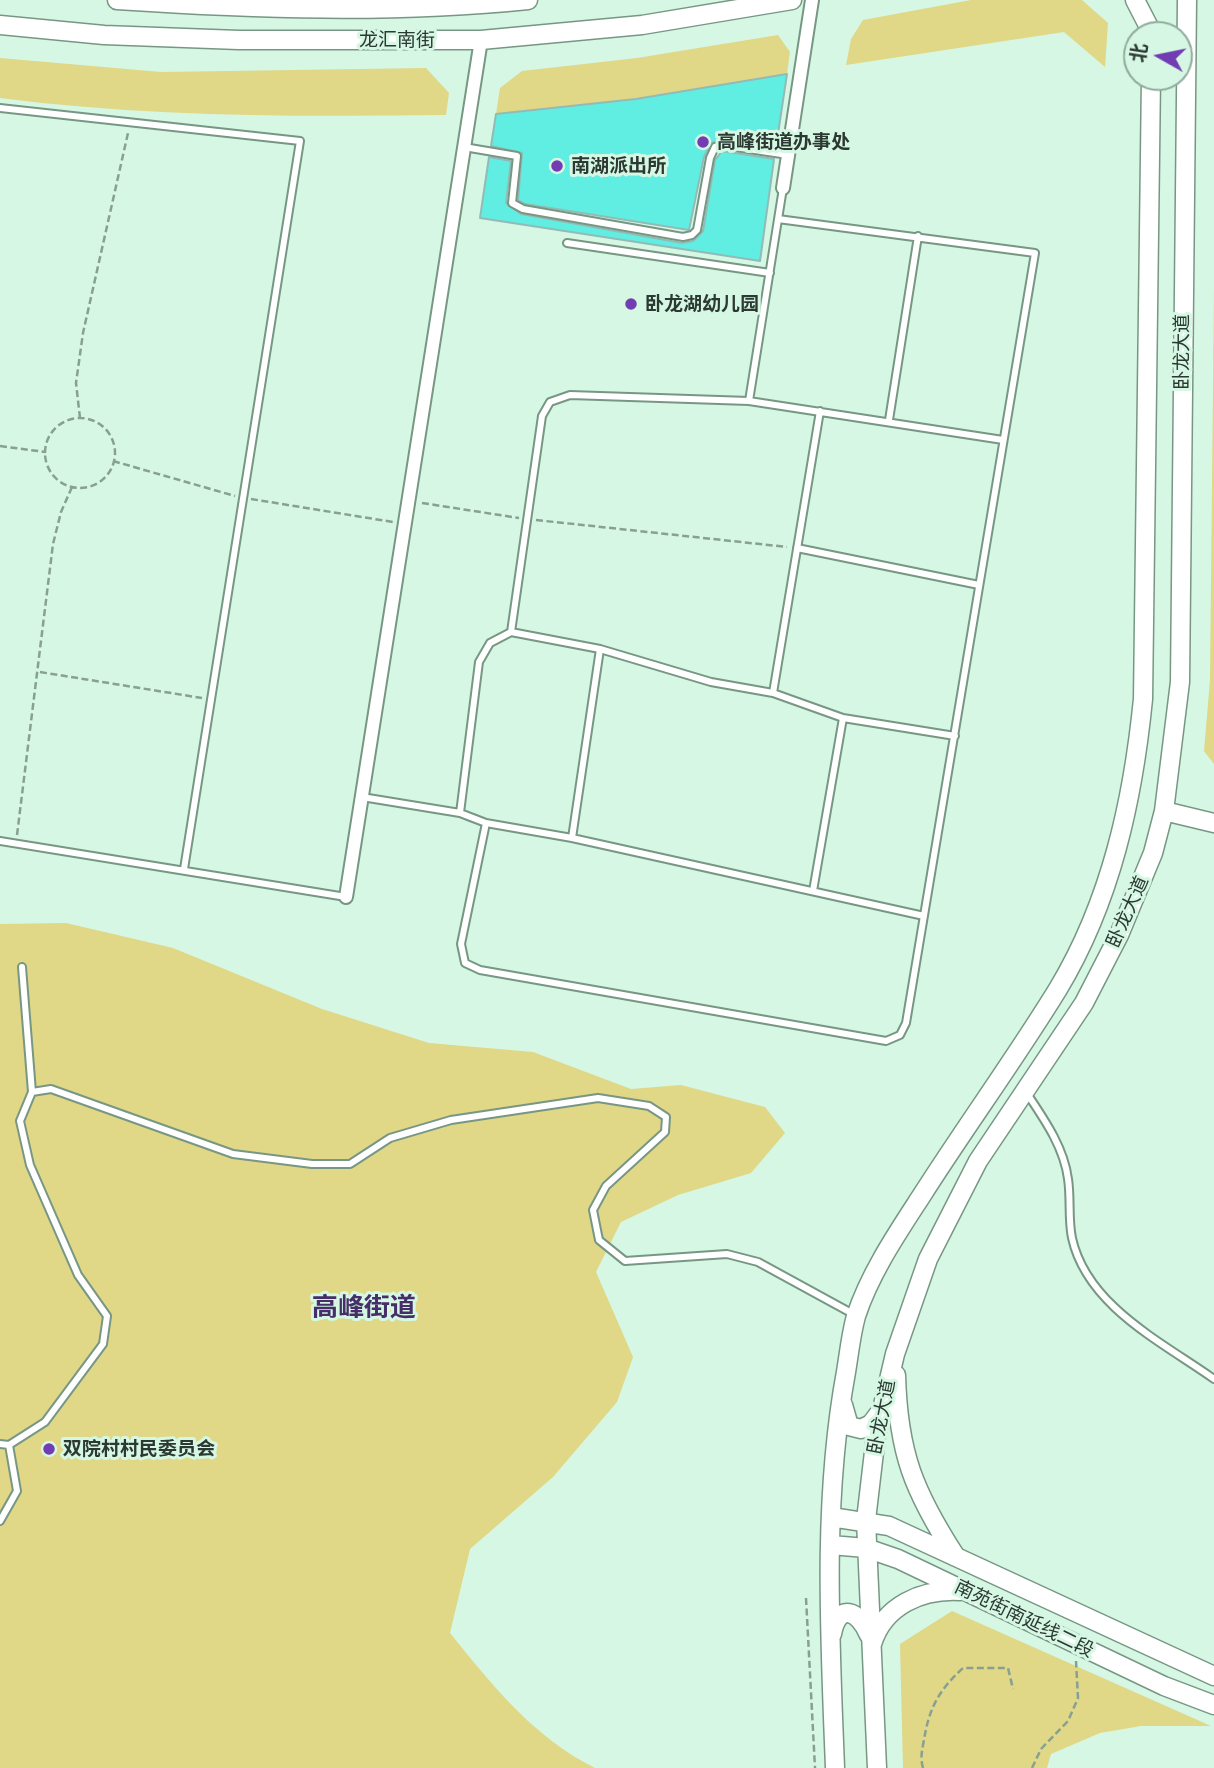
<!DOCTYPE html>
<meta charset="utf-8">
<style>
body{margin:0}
#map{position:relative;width:1214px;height:1768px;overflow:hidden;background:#d5f7e3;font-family:"Roboto Serif","Noto Sans SC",serif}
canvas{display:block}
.north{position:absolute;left:1123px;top:21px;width:70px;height:70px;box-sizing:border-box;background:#d5f7e3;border:2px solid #91ab9c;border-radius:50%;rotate:279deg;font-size:19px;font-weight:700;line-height:28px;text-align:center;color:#2c3932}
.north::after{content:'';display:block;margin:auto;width:24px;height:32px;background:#723cb2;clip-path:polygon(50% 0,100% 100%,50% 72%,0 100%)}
</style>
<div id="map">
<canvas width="1214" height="1768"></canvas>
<div class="north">北</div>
</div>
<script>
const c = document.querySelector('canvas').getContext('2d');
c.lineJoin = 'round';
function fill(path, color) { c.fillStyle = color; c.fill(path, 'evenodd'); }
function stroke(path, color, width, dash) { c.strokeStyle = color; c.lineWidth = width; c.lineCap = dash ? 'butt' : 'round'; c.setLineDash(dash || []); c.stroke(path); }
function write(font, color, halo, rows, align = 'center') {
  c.font = font + ' "Roboto Serif","Noto Sans SC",serif'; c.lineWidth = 6; c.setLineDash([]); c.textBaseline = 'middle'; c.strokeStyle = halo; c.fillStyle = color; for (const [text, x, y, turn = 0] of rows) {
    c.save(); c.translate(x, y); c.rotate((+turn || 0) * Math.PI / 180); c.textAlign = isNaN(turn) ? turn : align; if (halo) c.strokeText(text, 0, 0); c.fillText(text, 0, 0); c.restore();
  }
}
const green = new Path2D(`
 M971,0h111l26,23 -3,44 -41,-35 -218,33 5,-26 12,-19z
 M778,35l12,17 -3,22 -151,25 -140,15 4,-26 22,-17 115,-13z
 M0,58l161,14 265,-4 23,25 -3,22c-149,2 -298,2 -446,-17z
 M1214,288v476l-10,-13 6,-71z
 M66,923l107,25 149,61 107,34 104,9 98,37 50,-4 84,22 20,26 -34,40 -73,22 -57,27 -25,50 37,85 -16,45 -64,75 -83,72 -20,84c42,52 84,105 145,135h-595v-844z
 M952,1611l259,115h-70l-41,7 -49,21 -4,14h-144l-3,-124z`);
const building = new Path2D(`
 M787,74l-11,73 -53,-8 -12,4 -7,14 -15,73 -164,-26 -7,-4 4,-47 -31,-7 5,-32 140,-15z
 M722,151l52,8 -14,102 -280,-43 9,-61 22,4 -5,42 15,11 161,29 11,-2 10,-10 12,-71z`);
const path = new Path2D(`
 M80,418l-4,-35 7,-50 45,-200
 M45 453a35 35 0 1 1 70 0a35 35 0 1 1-70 0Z
 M0,446l45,6
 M113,461l122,35
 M251,499l142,23
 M422,503l97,15
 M536,520l251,27
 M40,672l162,26
 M17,835l36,-291 8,-32 11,-25
 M806,1598l9,170
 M923,1768c-3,-10 -1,-18 1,-28 5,-32 15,-50 39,-72h45l5,21
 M1032,1768l9,-19 27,-28 10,-23 -2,-37`);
const lane = new Path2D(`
 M0,108l300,33 -116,728
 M464,147l53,9 -5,47 11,6 160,28 9,-2 5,-5 13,-72 5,-11 7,-2 66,10
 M567,243l203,30
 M749,401l34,-213
 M889,420l29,-184
 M797,548l182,37
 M511,632l31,-216 8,-14 20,-7 179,6 254,39
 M773,693l47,-282
 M362,797l98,16 26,10 86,15 352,78
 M460,813l19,-151 11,-19 21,-11 89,17 111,33 62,11 70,25 112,18
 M486,823l-25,121 4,19 15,7 406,71 14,-6 6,-12 129,-770 -257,-34
 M572,838l28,-189
 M0,841l346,56
 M813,891l30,-173
 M22,967l10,125
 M1026,1092c18,27 38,55 42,87 3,19 0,40 4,59 15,68 90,104 142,141
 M0,1444l9,1 36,-23 58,-78 4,-28 -29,-41 -48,-110 -10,-44 12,-29 19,-3 182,65 79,10h38l40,-26 61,-18 147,-22 51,8 17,11 -1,15 -59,54 -13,24 6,30 26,21 102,-7 31,8 97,53
 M0,1521l17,-30 -8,-46`);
const street = new Path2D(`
 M783,188l29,-188
 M346,897l135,-857`);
const secondary = new Path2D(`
 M117,0c137,9 275,14 411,0
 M1135,0l16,31
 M0,25l104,10 135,5h242l161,-15 150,-25
 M1164,811l50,12
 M896,1375c2,78 18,117 60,182
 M843,1405l6,21 12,3 10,-5 9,-12
 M831,1517l58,9 325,150
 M831,1545l35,3 32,11 266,127 50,19
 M832,1634c6,-32 27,-24 37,1
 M872,1644c12,-39 50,-55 88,-53
 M835,1768c-5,-131 -13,-266 11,-396 3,-18 5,-38 10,-56 14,-43 42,-84 66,-121 44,-69 93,-136 136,-206 53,-88 75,-189 85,-290l8,-622
 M877,1768l-11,-248 10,-85 19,-81 33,-95 50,-98 106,-158 35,-68 34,-82 11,-42 16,-129 7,-682`);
const markers = [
 [703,142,7,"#723cb2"],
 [557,166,7,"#723cb2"],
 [631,304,7,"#723cb2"],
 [49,1449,7,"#723cb2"]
];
const streetNames = [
 ["龙汇南街",397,40],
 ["卧龙大道",1182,352,-90],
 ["卧龙大道",1128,912,-66],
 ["卧龙大道",882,1417,-79],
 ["南苑街南延线二段",1024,1619,26]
];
const poiNames = [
 ["高峰街道办事处",717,142],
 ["南湖派出所",571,166],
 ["卧龙湖幼儿园",645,304],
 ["双院村村民委员会",63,1449]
];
const districtNames = [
 ["高峰街道",364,1308]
];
fill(green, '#e0d787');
fill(building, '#60eee2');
stroke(building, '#92bbb7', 2);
stroke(lane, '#779784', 10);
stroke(street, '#779784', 16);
stroke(secondary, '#779784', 21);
stroke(path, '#88a092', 2.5, [7, 3.5]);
stroke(lane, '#fff', 6);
stroke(street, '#fff', 12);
stroke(secondary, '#fff', 18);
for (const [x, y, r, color] of markers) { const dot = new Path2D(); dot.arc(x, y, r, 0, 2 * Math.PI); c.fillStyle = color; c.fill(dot); stroke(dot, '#d5f7e3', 2.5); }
write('19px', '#2c3932', '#d5f7e3', streetNames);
write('bold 19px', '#2c3932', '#d5f7e3', poiNames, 'left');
write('bold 26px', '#462e68', '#d5f7e3', districtNames);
</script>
